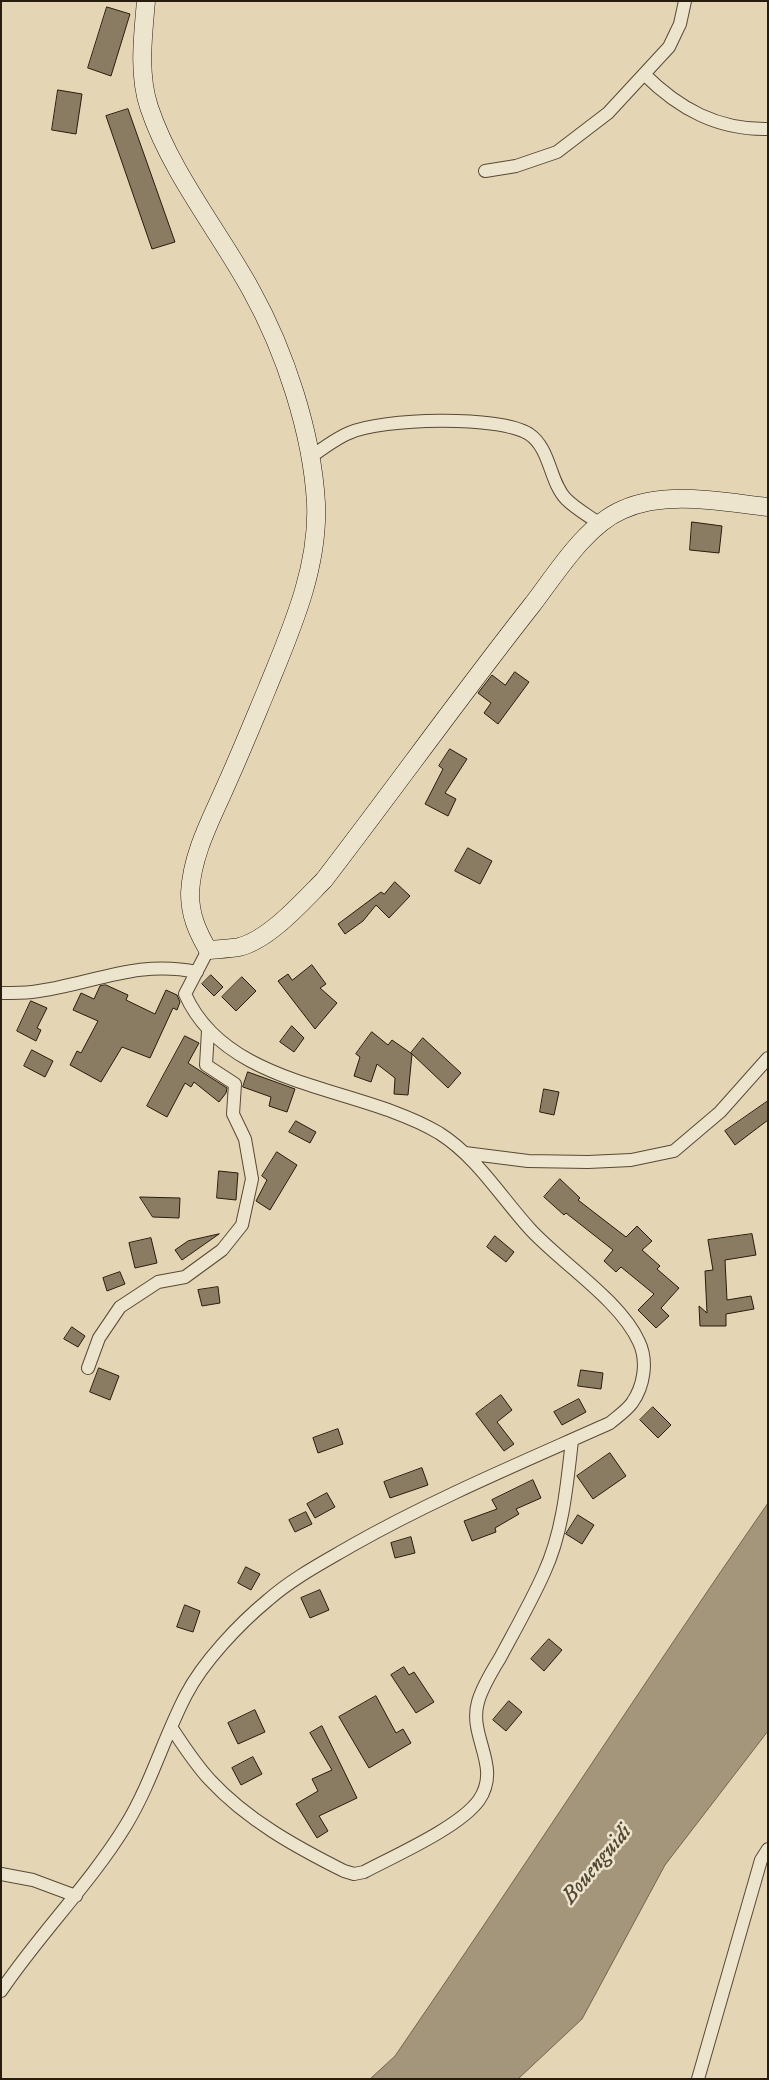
<!DOCTYPE html>
<style>
body{margin:0}
#map{position:relative;width:769px;height:2080px;overflow:hidden;background:#e4d5b4;font-family:"IM FELL DW Pica",serif}
canvas{display:block}
.frame{position:absolute;inset:0;border:2px solid #281c0c;pointer-events:none}
</style>
<div id="map">
<canvas width="769" height="2080"></canvas>
<div class="frame"></div>
</div>
<script>
const c = document.querySelector('canvas').getContext('2d');
c.lineJoin = 'round';
function fill(path, color) { c.fillStyle = color; c.fill(path, 'evenodd'); }
function stroke(path, color, width, dash) { c.strokeStyle = color; c.lineWidth = width; c.lineCap = dash ? 'butt' : 'round'; c.setLineDash(dash || []); c.stroke(path); }
function write(font, color, halo, rows, align = 'center') {
  c.font = font + ' "IM FELL DW Pica",serif'; c.lineWidth = 5; c.setLineDash([]); c.textBaseline = 'middle'; c.strokeStyle = halo; c.fillStyle = color; for (const [text, x, y, turn = 0] of rows) {
    c.save(); c.translate(x, y); c.rotate((+turn || 0) * Math.PI / 180); c.textAlign = isNaN(turn) ? turn : align; if (halo) c.strokeText(text, 0, 0); c.fillText(text, 0, 0); c.restore();
  }
}
const water = new Path2D(`
 M768,1503v228l-103,134 -83,154 -64,60h-148l25,-23c126,-183 246,-370 373,-553z`);
const building = new Path2D(`
 M107,7l23,7 -19,62 -23,-8z
 M58,90l24,4 -6,40 -24,-4z
 M128,109l47,133 -23,7 -46,-133z
 M692,522l30,4 -3,27 -29,-3z
 M515,672l14,10 -31,42 -14,-11 7,-10 -13,-10 14,-18 13,10z
 M450,749l17,10 -22,34 11,6 -8,17 -23,-12 18,-35 -4,-3z
 M468,848l24,13 -12,23 -25,-13z
 M395,882l15,14 -21,22 -13,-13 -13,16 -18,13 -7,-10 43,-32 3,2z
 M312,965l14,19 -6,4 17,15 -22,26 -37,-48 10,-7 4,6z
 M211,975l12,12 -9,9 -12,-12z
 M242,977l14,14 -20,20 -14,-14z
 M106,985l22,10 -2,5 29,14 11,-24 11,5 3,7 -3,8 -4,-2 -23,50 -28,-11 -21,35 -31,-17 7,-14 4,2 17,-32 -25,-11 8,-17 13,6 6,-13z
 M31,1001l16,7 -10,20 4,2 -5,11 -19,-10z
 M292,1026l12,12 -10,14 -14,-10z
 M372,1032l16,13 4,-5 20,14 -4,41 -14,-1 1,-16 -18,-14 -6,18 -17,-6 6,-19 -4,-3z
 M185,1036l14,7 -11,20 39,25 -1,5 -7,9 -25,-20 -3,5 -6,-4 -18,34 -20,-11z
 M423,1038l38,35 -13,15 -37,-35z
 M32,1050l21,11 -8,16 -21,-11z
 M248,1072l47,17 -8,23 -18,-6 2,-9 -28,-10z
 M544,1089l15,3 -5,23 -14,-3z
 M768,1101v19l-33,25 -10,-14z
 M296,1121l20,11 -6,11 -21,-11z
 M277,1152l20,13 -27,45 -14,-9 11,-21 -5,-4z
 M219,1171l19,2 -2,27 -19,-2z
 M560,1179l20,19 -2,2 48,37 11,-11 15,15 -10,9 18,16 -3,3 22,19 -18,20 8,8 -13,12 -18,-18 16,-16 -33,-27 -5,5 -12,-11 9,-11 -47,-37 -2,2 -20,-18z
 M140,1197l40,1 -1,20 -26,-1z
 M219,1234l-37,26 -7,-10 13,-9z
 M752,1234l4,21 -31,5 2,40 24,-4 3,13 -28,5v12h-26l-1,-20 8,7 -2,-42 8,-1 -5,-30z
 M495,1236l19,16 -8,10 -19,-15z
 M151,1238l6,25 -22,5 -6,-25z
 M120,1272l5,12 -18,7 -4,-13z
 M218,1287l2,16 -18,3 -4,-16z
 M72,1327l13,9 -7,11 -14,-8z
 M99,1368l20,8 -9,24 -20,-8z
 M581,1370l22,3 -2,16 -23,-3z
 M501,1395l11,15 -15,12 17,22 -10,7 -28,-37z
 M579,1399l7,13 -24,13 -8,-13z
 M653,1407l18,18 -13,13 -18,-18z
 M338,1429l5,15 -25,9 -5,-15z
 M610,1453l16,23 -33,23 -16,-23z
 M422,1468l6,17 -38,13 -6,-16z
 M533,1480l8,18 -25,11 3,5 -24,14 1,4 -24,9 -8,-20 33,-12 -5,-9z
 M327,1493l8,14 -20,11 -8,-14z
 M306,1512l6,12 -17,8 -6,-12z
 M578,1515l16,10 -12,19 -16,-10z
 M411,1537l4,16 -20,5 -4,-15z
 M246,1567l14,7 -9,16 -13,-7z
 M320,1590l9,20 -19,8 -9,-20z
 M185,1605l15,6 -7,21 -16,-5z
 M549,1639l13,11 -18,21 -13,-12z
 M404,1667l5,8 5,-3 20,30 -18,11 -25,-38z
 M376,1696l20,37 7,-4 8,14 -42,25 -30,-51z
 M509,1701l13,11 -16,19 -13,-11z
 M255,1710l10,22 -27,12 -10,-21z
 M322,1726l35,72 -38,18 9,15 -11,7 -21,-34 22,-13 -6,-12 20,-9 -22,-37z
 M253,1757l9,17 -21,11 -9,-17z`);
const minor = new Path2D(`
 M644,74c35,35 74,56 124,55
 M485,171l31,-5 41,-14 51,-39 61,-66 11,-23 5,-23
 M311,457c12,-9 24,-18 38,-24 33,-15 150,-18 180,1 22,15 20,47 37,65 10,10 23,17 34,25
 M1,993c10,0 21,0 31,-1 59,-7 103,-33 165,-20
 M465,1153l63,8 60,1 43,-2 43,-9 46,-39 48,-54
 M88,1368l11,-30 21,-31 38,-25 27,-5 37,-27 20,-25 10,-46 -7,-40 -12,-25 2,-30 -29,-19 2,-34
 M171,1727c12,18 24,37 39,53 37,40 86,67 134,91l10,3 10,-2c30,-16 96,-45 115,-72 23,-34 -11,-63 -1,-98 4,-15 14,-31 22,-44 15,-28 31,-56 44,-85 19,-41 23,-88 28,-133
 M1,1874l32,6 43,16
 M1,1991c39,-58 89,-107 125,-166 25,-41 38,-88 60,-130 17,-33 53,-71 82,-95 25,-22 54,-37 83,-54 83,-47 172,-84 259,-123 7,-6 16,-12 22,-20 12,-17 16,-42 7,-61 -19,-42 -78,-79 -109,-113 -30,-33 -53,-72 -91,-96 -80,-48 -212,-44 -254,-139l23,-44
 M698,2079l63,-219 7,-11`);
const secondary = new Path2D(`
 M146,1c-3,35 -8,73 3,106 22,66 69,123 102,183 34,61 61,143 65,213 3,65 -25,127 -49,186 -13,31 -26,63 -40,94 -15,35 -35,70 -37,110 0,22 7,38 18,57 10,-1 21,-1 31,-3 30,-7 64,-46 85,-67 70,-91 137,-185 208,-275 24,-31 53,-79 90,-95 44,-20 99,-8 146,-3`);
const waterNames = [
 ["Bouenguidi",598,1865,-50]
];
fill(water, '#a4967b');
stroke(water, '#72654f', 1);
fill(building, '#8a7c63');
stroke(building, '#281c0c', 1);
stroke(minor, '#574a36', 14);
stroke(secondary, '#281c0c', 19);
stroke(minor, '#ede4ce', 12);
stroke(secondary, '#ede4ce', 18);
write('italic 22px', '#534733', '#ede4ce', waterNames);
</script>
